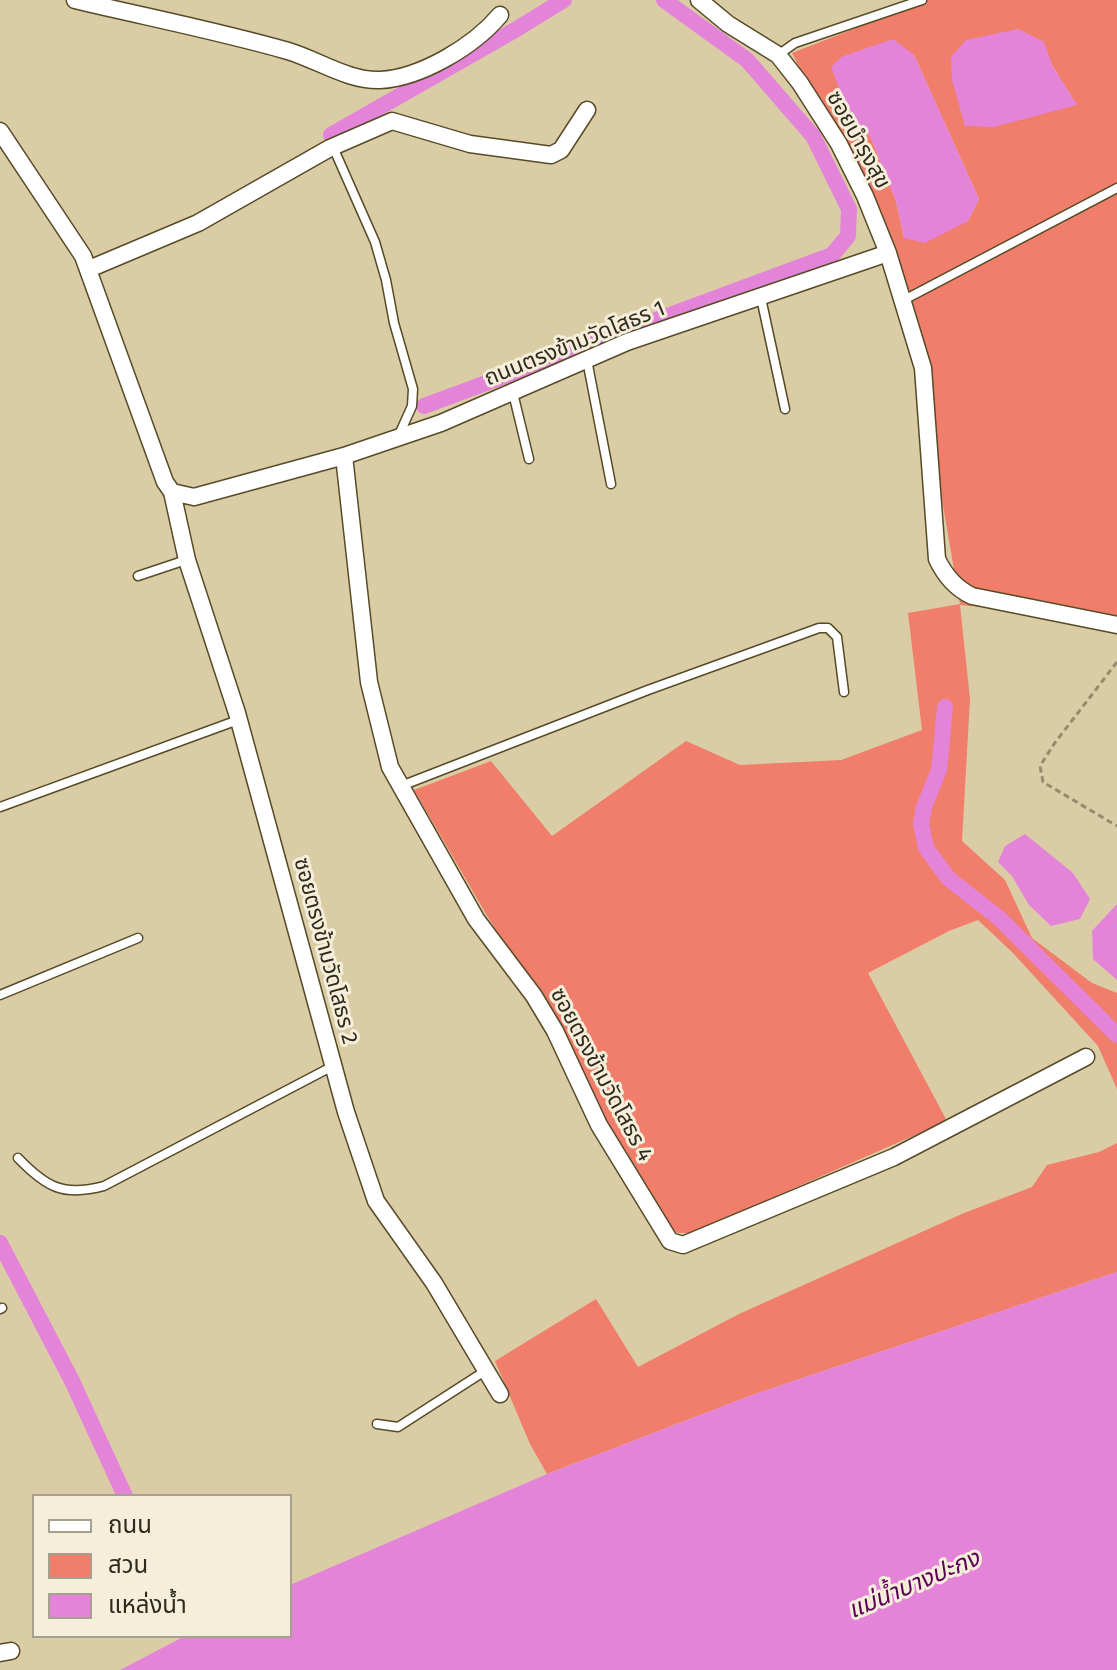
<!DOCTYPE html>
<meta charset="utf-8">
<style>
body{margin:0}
#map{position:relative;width:1117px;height:1670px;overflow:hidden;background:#dacda6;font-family:"Fira Sans","Noto Sans Thai",sans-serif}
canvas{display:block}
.legend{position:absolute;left:32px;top:1494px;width:260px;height:144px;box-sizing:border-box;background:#f5eeda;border:2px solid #a6a08e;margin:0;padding:10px 14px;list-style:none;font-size:24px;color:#2f2a1b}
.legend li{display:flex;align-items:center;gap:16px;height:40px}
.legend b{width:40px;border:2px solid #a6a08e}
</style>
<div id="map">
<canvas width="1117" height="1670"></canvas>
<ul class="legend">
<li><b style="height:10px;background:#fff"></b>ถนน</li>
<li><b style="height:22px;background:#f07e6a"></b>สวน</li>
<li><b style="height:22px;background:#e484d9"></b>แหล่งน้ำ</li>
</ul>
</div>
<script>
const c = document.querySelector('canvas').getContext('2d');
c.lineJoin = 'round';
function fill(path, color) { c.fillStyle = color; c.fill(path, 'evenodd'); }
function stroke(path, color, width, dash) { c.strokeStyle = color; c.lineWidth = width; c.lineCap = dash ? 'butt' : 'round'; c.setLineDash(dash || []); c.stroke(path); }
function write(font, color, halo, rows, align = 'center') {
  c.font = font + ' "Fira Sans","Noto Sans Thai",sans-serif'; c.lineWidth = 6; c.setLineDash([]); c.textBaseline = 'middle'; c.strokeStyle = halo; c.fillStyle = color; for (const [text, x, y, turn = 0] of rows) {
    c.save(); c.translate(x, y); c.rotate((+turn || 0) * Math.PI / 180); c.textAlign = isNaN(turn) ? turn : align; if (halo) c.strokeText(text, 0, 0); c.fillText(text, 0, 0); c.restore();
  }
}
const green = new Path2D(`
 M928,0h189v620l-157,-15 10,94 -8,142 43,39 27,58 60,45 25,10v96l-19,-43 -85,-93 -35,-33 -29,11 -81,42 79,148 -255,112h-14l-23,-14 -83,-169 -86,-136 -72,-124 77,-29 61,75 134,-95 54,24 101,-5 81,-30 -14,-117 52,-9 -58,-335 -110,-216zM1018,29l25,13 9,23 24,39zM914,55l65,144 -11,22 -64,17 -8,-37 -25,-63z
 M1117,1143v129l-365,123 -205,79 -17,-30 -35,-83 101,-62 42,68 101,-53 225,-101 68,-26 15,-22 52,-13z`);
const water = new Path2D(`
 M1018,29l26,13 8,23 25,40 -83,22 -29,-1 -13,-46 -1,-23 15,-17z
 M893,39l21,16 65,144 -11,22 -43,22 -21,-5 -8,-37 -25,-63 -20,-19 -20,-52 10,-10z
 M1025,834l48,39 17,26 -10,20 -29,7 -22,-21 -17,-29 -14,-14 7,-16z
 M1117,904v76l-24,-21 -1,-28z
 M1117,1272v398h-997l65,-34h105v-51l257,-111 205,-79z`);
const canal = new Path2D(`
 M331,135l184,-105 49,-30
 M424,406l408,-151 16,-19 1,-27 -36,-73 -66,-76 -83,-60
 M945,707l-6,63 -15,37 -3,17 5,24 23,31 49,38 119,118
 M0,1243l72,138 53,115`);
const path = new Path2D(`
 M1117,662l-63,82 -14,22 3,16 74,44`);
const service = new Path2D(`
 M778,55l17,-12 127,-43
 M333,147l42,95 11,38 8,43 19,66 -1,17 -14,31
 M761,298l24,111
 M902,301l215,-113
 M587,360l24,124
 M513,393l16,66
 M138,576l48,-16
 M401,786l247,-96 171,-62h9l9,9 7,55
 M0,807l238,-87
 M0,995l138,-57
 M18,1158c28,29 45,39 86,28l229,-120
 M0,1309l2,-1
 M377,1424l21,3 87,-56`);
const minor = new Path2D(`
 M75,0c71,17 143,31 213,51 30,9 60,30 92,29 41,-2 94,-34 120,-65
 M699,0l29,24 50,31 22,28 39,61 26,52 23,57
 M0,131l83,125 82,226 7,10 22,5 150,-41 97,-33 186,-81 261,-89 35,115 14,191c8,17 18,29 35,37l145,29
 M89,269l109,-46 132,-75 62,-27 78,23 81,11 10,-5 26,-40
 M344,456l25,226 21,85 86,152 58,77 21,35 44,94 71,116 13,4 211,-88 192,-100
 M172,492l15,68 50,153 109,399 30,89 58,82 66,111
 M0,1653l11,-2`);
const streetNames = [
 ["ซอยบำรุงสุข",858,140,61],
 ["ถนนตรงข้ามวัดโสธร 1",575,344,-22],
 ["ซอยตรงข้ามวัดโสธร 2",325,951,75],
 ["ซอยตรงข้ามวัดโสธร 4",601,1075,62]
];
const waterNames = [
 ["แม่น้ำบางปะกง",914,1585,-23]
];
fill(green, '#f07e6a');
fill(water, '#e484d9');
stroke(canal, '#e484d9', 16);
stroke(service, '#564a27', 11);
stroke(minor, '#564a27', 19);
stroke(path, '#948b6d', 3, [6, 4]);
stroke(service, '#fff', 8);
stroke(minor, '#fff', 16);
write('22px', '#2f2a1b', '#f5eeda', streetNames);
write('italic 24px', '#5c0056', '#f5eeda', waterNames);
</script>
